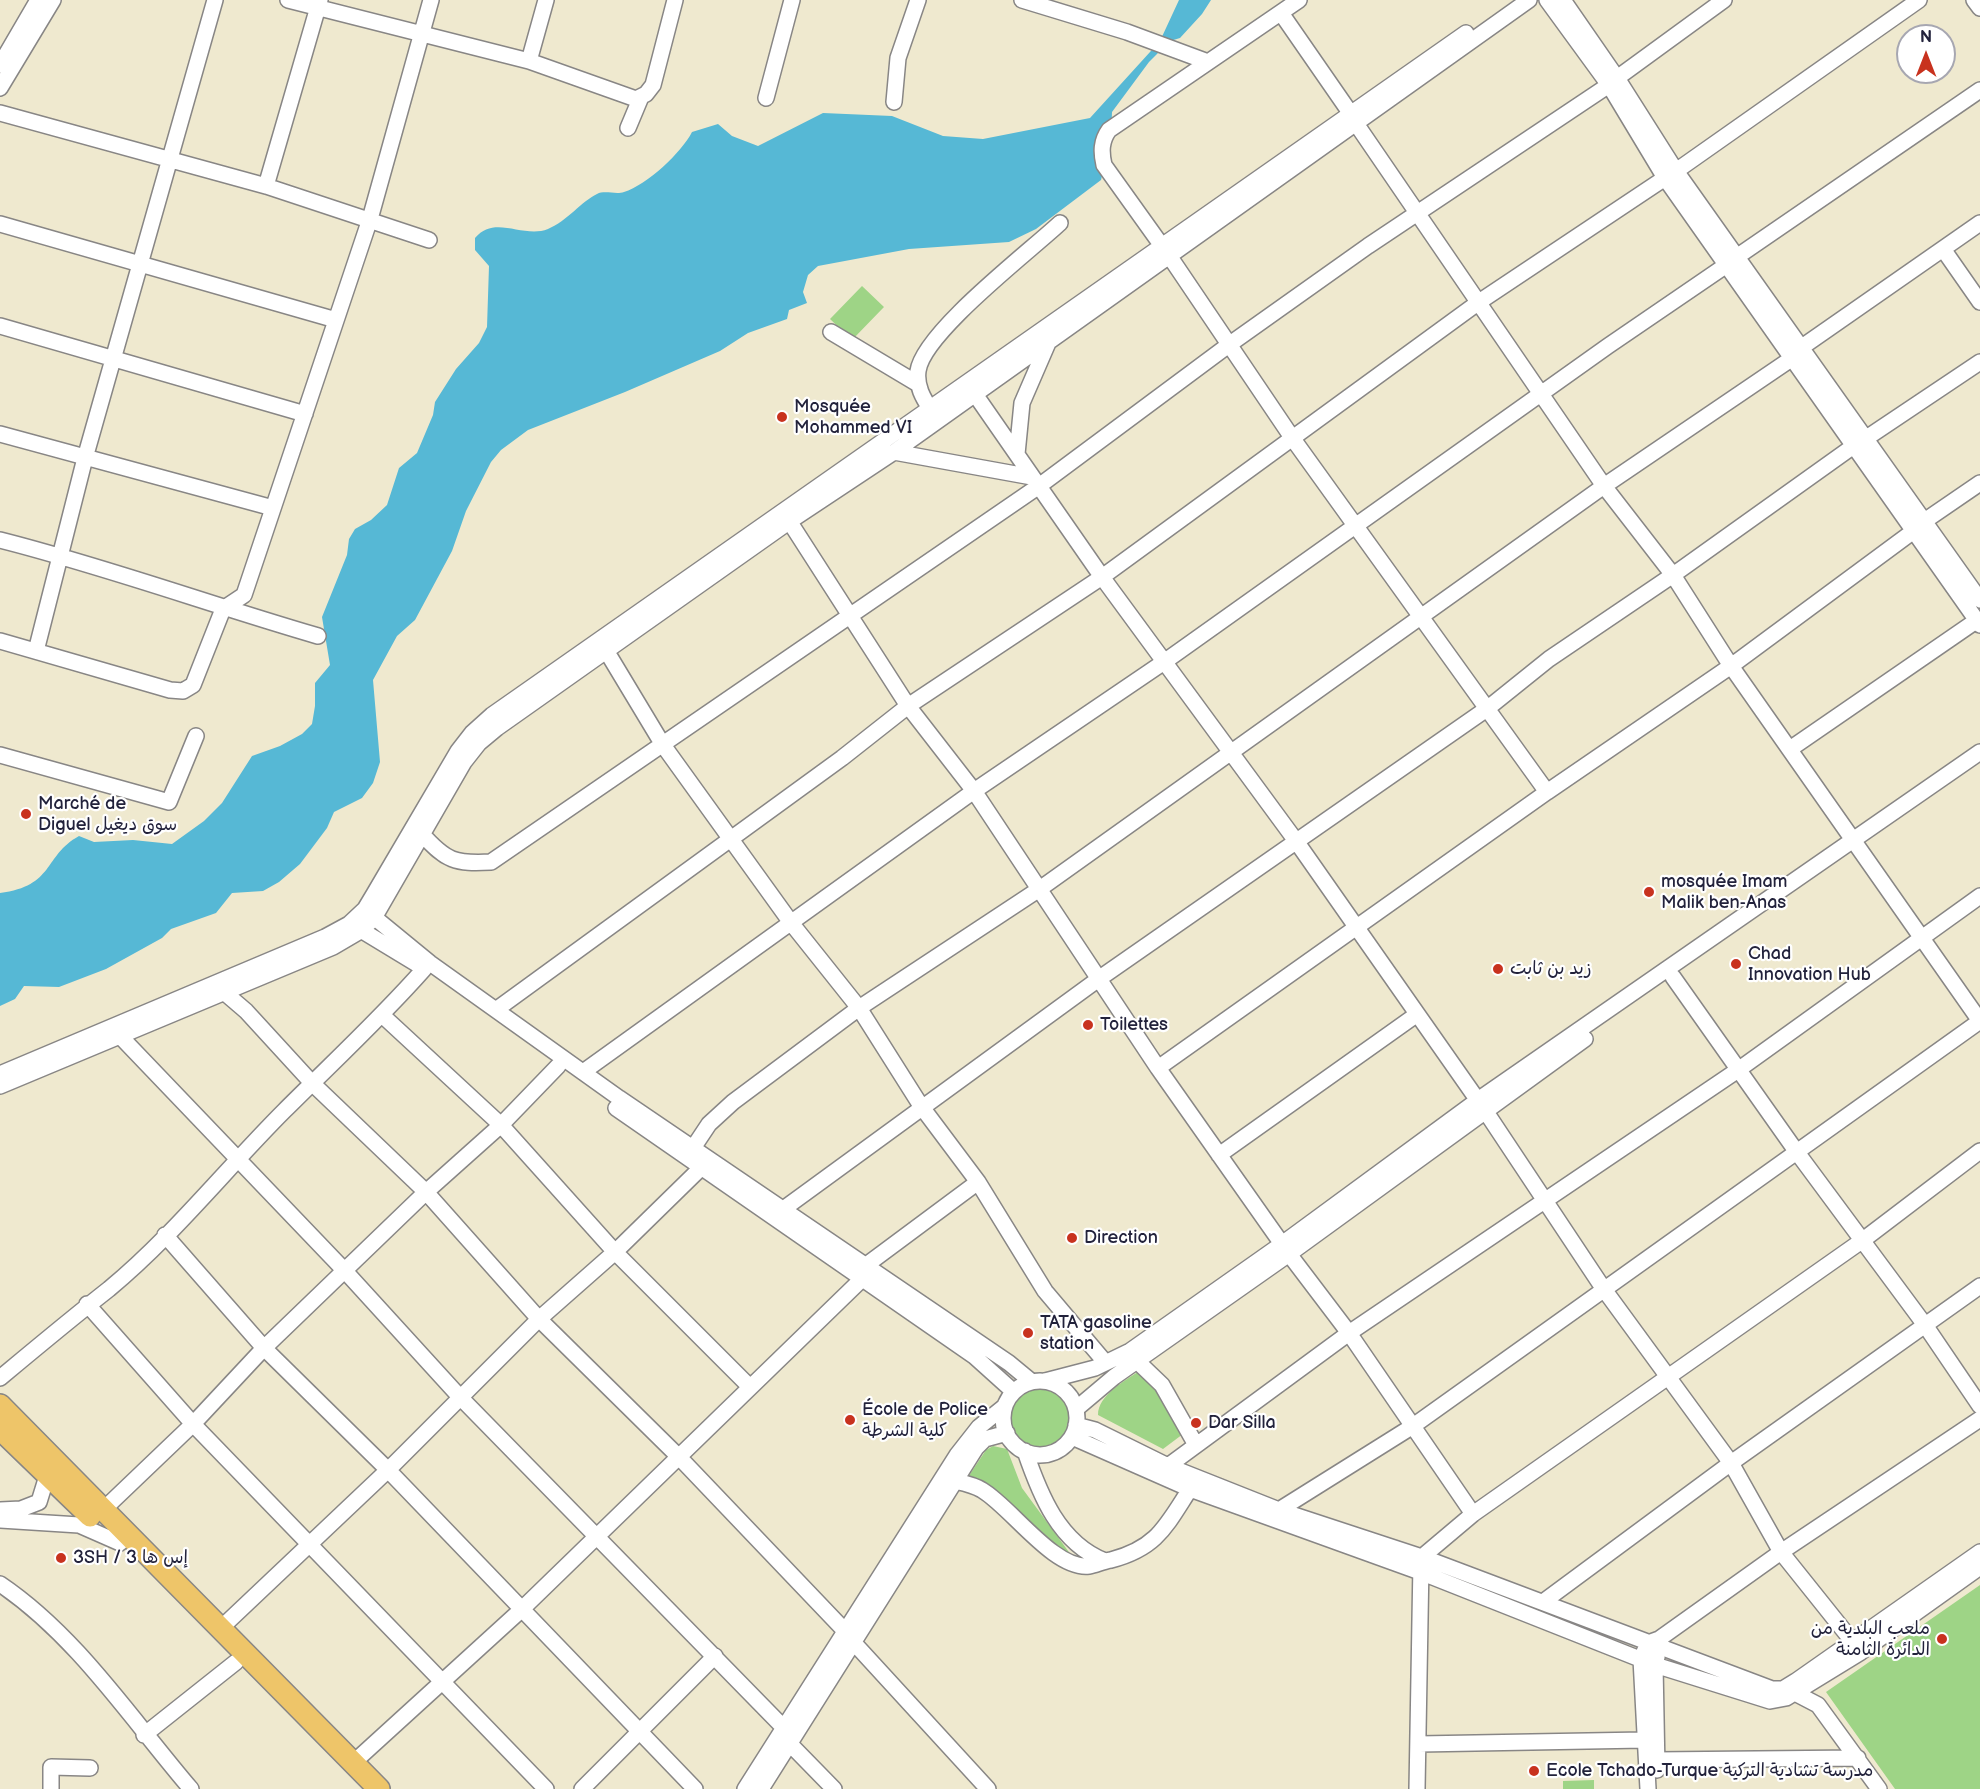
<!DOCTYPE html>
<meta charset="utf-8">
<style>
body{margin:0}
#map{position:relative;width:1980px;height:1789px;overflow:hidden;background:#efe9cf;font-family:"Balsamiq Sans",sans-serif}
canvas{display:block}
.north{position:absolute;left:1896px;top:24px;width:60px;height:60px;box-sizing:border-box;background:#fff;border:2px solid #a7a7b1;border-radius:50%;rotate:0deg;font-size:16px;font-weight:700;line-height:24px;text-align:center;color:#22223b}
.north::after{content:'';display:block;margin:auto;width:21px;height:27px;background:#c8321e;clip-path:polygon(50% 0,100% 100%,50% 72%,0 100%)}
</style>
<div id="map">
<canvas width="1980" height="1789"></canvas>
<div class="north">N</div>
</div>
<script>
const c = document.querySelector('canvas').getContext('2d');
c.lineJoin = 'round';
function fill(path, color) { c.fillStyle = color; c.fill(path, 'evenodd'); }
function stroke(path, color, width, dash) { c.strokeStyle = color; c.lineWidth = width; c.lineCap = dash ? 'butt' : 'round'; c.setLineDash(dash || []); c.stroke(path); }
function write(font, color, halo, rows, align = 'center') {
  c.font = font + ' "Balsamiq Sans","Playpen Sans Arabic",sans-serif'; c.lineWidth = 4.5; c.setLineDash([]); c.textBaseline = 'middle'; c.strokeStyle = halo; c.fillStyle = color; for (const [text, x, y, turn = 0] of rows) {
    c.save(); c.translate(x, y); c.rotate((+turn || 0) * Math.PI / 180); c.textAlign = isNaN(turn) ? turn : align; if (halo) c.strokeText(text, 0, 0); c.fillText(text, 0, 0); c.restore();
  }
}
const green = new Path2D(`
 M862,286l22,21 -32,33 -22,-21z
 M1139,1371l22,24 22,39 -20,15 -65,-34c0,-20 27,-34 41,-44z
 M1011 1418a30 30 0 1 1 60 0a30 30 0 1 1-60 0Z
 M993,1446l14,3 15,39 52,71 -106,-82 18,-27z
 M1980,1585v204h-85l-69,-97z
 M1594,1780v9h-31v-8z`);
const water = new Path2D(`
 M1179,0h32l-9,14 -22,24 -10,3 -21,21 -37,50 -1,25 -10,43 -65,49 -27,13 -100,7 -91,17 -10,9 -5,17 4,11 -18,7 -2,9 -39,14 -28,18 -95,41 -97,38 -27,20 -10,12 -25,49 -14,40 -37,69 -18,16 -24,44 7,82 -7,21 -11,15 -28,14 -7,16 -27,36 -21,18 -16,9 -31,2 -16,20 -45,16 -9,9 -56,31 -47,18 -35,-1 -9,13 -15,7v-113c55,-7 43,-37 79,-57l15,6 39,-2 39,4 32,-23 18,-18 30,-47 28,-10 22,-12 10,-10 3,-18v-23l15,-18 -8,-48 25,-62 2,-16 6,-10 16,-9 16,-15 12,-37 18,-15 16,-38 2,-13 21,-33 23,-26 8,-16 2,-61 -14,-16v-12c20,-24 48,1 73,-9 19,-8 34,-28 49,-35 8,-4 19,1 27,-2 23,-7 58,-40 68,-60l26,-8 14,12 26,10 65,-33 69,3 51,20 40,3 107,-21 70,-77z`);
const minor = new Path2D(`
 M288,0l241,61 107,38 10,-5 7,-9 22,-85
 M1022,0l105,32 81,30
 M1547,0l62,85 56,93 315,447
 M1563,0l54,78 59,93 304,429
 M1974,0l6,8
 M1281,13l70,101
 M529,61l17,-61
 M0,65l38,-65
 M1617,78l107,-78
 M0,88l53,-88
 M766,98l26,-98
 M894,102l4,-44 20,-58
 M0,113l266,73 163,54
 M1357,125l247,361 69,89 58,91 249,355
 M628,128l13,-31
 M1676,171l243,-171
 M266,186l54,-186
 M0,224l336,96
 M1162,246l-58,-81c-3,-13 -3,-24 5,-35l190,-130
 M1943,249l37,53
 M1738,256l242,-166
 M0,326l305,88
 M831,332l87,52
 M1802,347l178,-124
 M970,387l132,190 194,264 190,271 117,176 128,175 50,89 80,100
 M931,410c-8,-12 -15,-24 -13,-39 5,-38 111,-119 142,-148
 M0,434l273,74
 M1865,439l115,-77
 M894,452l138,25
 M1017,454l5,-51 26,-60
 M784,513l124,193 66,85 184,277 124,176
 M1923,522l57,-39
 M0,540c107,27 211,65 318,96
 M0,641l170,49 13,1 10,-6 30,-76 21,-14 126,-376 61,-219
 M36,651l49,-193 130,-458
 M607,652l56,93 129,179 67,84 62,98 57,76 67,109 60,71
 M1790,749l186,-128
 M0,755l169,47 27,-66
 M1547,792l184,-126 184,-136
 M422,834c24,27 33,30 69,28l548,-376 191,-142 138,-98 241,-161
 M369,913l61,50 189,135 390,265 23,19
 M356,927l61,37
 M1673,977l123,174 129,174 55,81
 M225,993l21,18 66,72 114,109 113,127 139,137 168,176
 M497,1009l345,-251 66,-52 194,-129 377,-275 186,-124
 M382,1015l119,110 114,127 135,135
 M120,1036l225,235 114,125 325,332
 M1158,1068l389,-276 -254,-353 -123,-182
 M583,1072l391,-281 190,-129 444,-316 120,-82
 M0,1074l325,-137 24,-13 16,-15 9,-15 84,-143 14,-18 20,-18 974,-682
 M0,1086l333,-139 29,-17 12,-12 90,-156 15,-19 18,-15 293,-207 104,-69 635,-452
 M616,1108l358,248 40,36
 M1219,1155l197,-140
 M687,1157l22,-33 24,-22 126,-94 182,-120 563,-402 190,-129
 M782,1210l318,-232 388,-270 61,-49 124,-84 182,-130
 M165,1235l99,113 124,122 307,319
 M1289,1254l60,79 124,181
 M865,1266l113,-84
 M87,1304l106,120 353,365
 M1138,1362l24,23 34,60
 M0,1378c36,-30 72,-60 109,-89 63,-52 117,-120 175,-178 47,-47 96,-92 140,-142
 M1045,1381l50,-13 35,-17 152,-107 196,-144 502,-348
 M1003 1418a37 37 0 1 1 74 0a37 37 0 1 1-74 0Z
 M1076,1409l38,-32 175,-123 296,-215
 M1076,1425l19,5 73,36 111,44 143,47 350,132h11l13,-8 184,-129
 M1072,1437l118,52 230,83 235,93 115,36 16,-3 75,-46 119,-85
 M1025,1451c15,44 34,92 80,110
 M1168,1466l181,-133 389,-263 242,-174
 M955,1481c9,2 19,4 27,9 29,17 72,80 107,76 7,-1 14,-5 22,-6 46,-12 55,-34 79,-71
 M0,1510l21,-1 18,-7 8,-26
 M103,1510l90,-86 71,-76 162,-156 75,-67 57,-59
 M1279,1510l134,-84 567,-405
 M0,1520l79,5 41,18
 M1422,1557l51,-43 390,-274 117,-89
 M0,1584c77,52 131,135 191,205
 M1543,1602l188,-139 249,-177
 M220,1629l168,-159 151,-151 76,-67 92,-90
 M855,1644l133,145
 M1795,1693l23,12 61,84
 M144,1735l92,-73
 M790,1744l44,45
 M1419,1744l225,-4
 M1656,1760l202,-2
 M353,1763l168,-153 341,-331
 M1657,1770l-2,-105 2,-8
 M51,1789v-22l39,1
 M582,1789l133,-133
 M745,1789l212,-334 22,-28 26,-21
 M761,1789l215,-341 9,-9 22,-6
 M1417,1789l4,-226
 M1648,1789l-7,-130 7,-16 11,-4 122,-87 199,-133`);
const highway = new Path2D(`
 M0,1405l379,384
 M0,1429l90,87`);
const markers = [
 [782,417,6,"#c8321e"],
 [26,814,6,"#c8321e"],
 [1649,892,6,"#c8321e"],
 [1736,964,6,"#c8321e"],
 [1498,969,6,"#c8321e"],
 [1088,1025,6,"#c8321e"],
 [1072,1238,6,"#c8321e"],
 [1028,1333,6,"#c8321e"],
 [850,1420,6,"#c8321e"],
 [1196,1423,6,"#c8321e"],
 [61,1558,6,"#c8321e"],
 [1942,1639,6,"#c8321e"],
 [1534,1771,6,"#c8321e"]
];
const poiNames = [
 ["Mosquée",794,407],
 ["Mohammed VI",794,428],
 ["Marché de",38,804],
 ["Diguel سوق ديغيل",38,825],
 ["mosquée Imam",1661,882],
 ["Malik ben-Anas",1661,903],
 ["Chad",1748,954],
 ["Innovation Hub",1748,975],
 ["زيد بن ثابت",1510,969],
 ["Toilettes",1100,1025],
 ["Direction",1084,1238],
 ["TATA gasoline",1040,1323],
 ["station",1040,1344],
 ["École de Police",862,1410],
 ["كلية الشرطة",862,1431],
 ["Dar Silla",1208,1423],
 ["3SH / 3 إس ها",73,1558],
 ["ملعب البلدية من",1930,1629,"right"],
 ["الدائرة الثامنة",1930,1650,"right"],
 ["Ecole Tchado-Turque مدرسة تشادية التركية",1546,1771]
];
fill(green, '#9ed486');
fill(water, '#56b8d5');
stroke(minor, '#888685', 18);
stroke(highway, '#888685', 24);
stroke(minor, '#fff', 15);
stroke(highway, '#eec569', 21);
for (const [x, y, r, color] of markers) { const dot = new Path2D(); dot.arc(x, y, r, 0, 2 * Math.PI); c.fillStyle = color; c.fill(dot); stroke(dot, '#fff', 2); }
write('18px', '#22223b', '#fff', poiNames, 'left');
</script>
